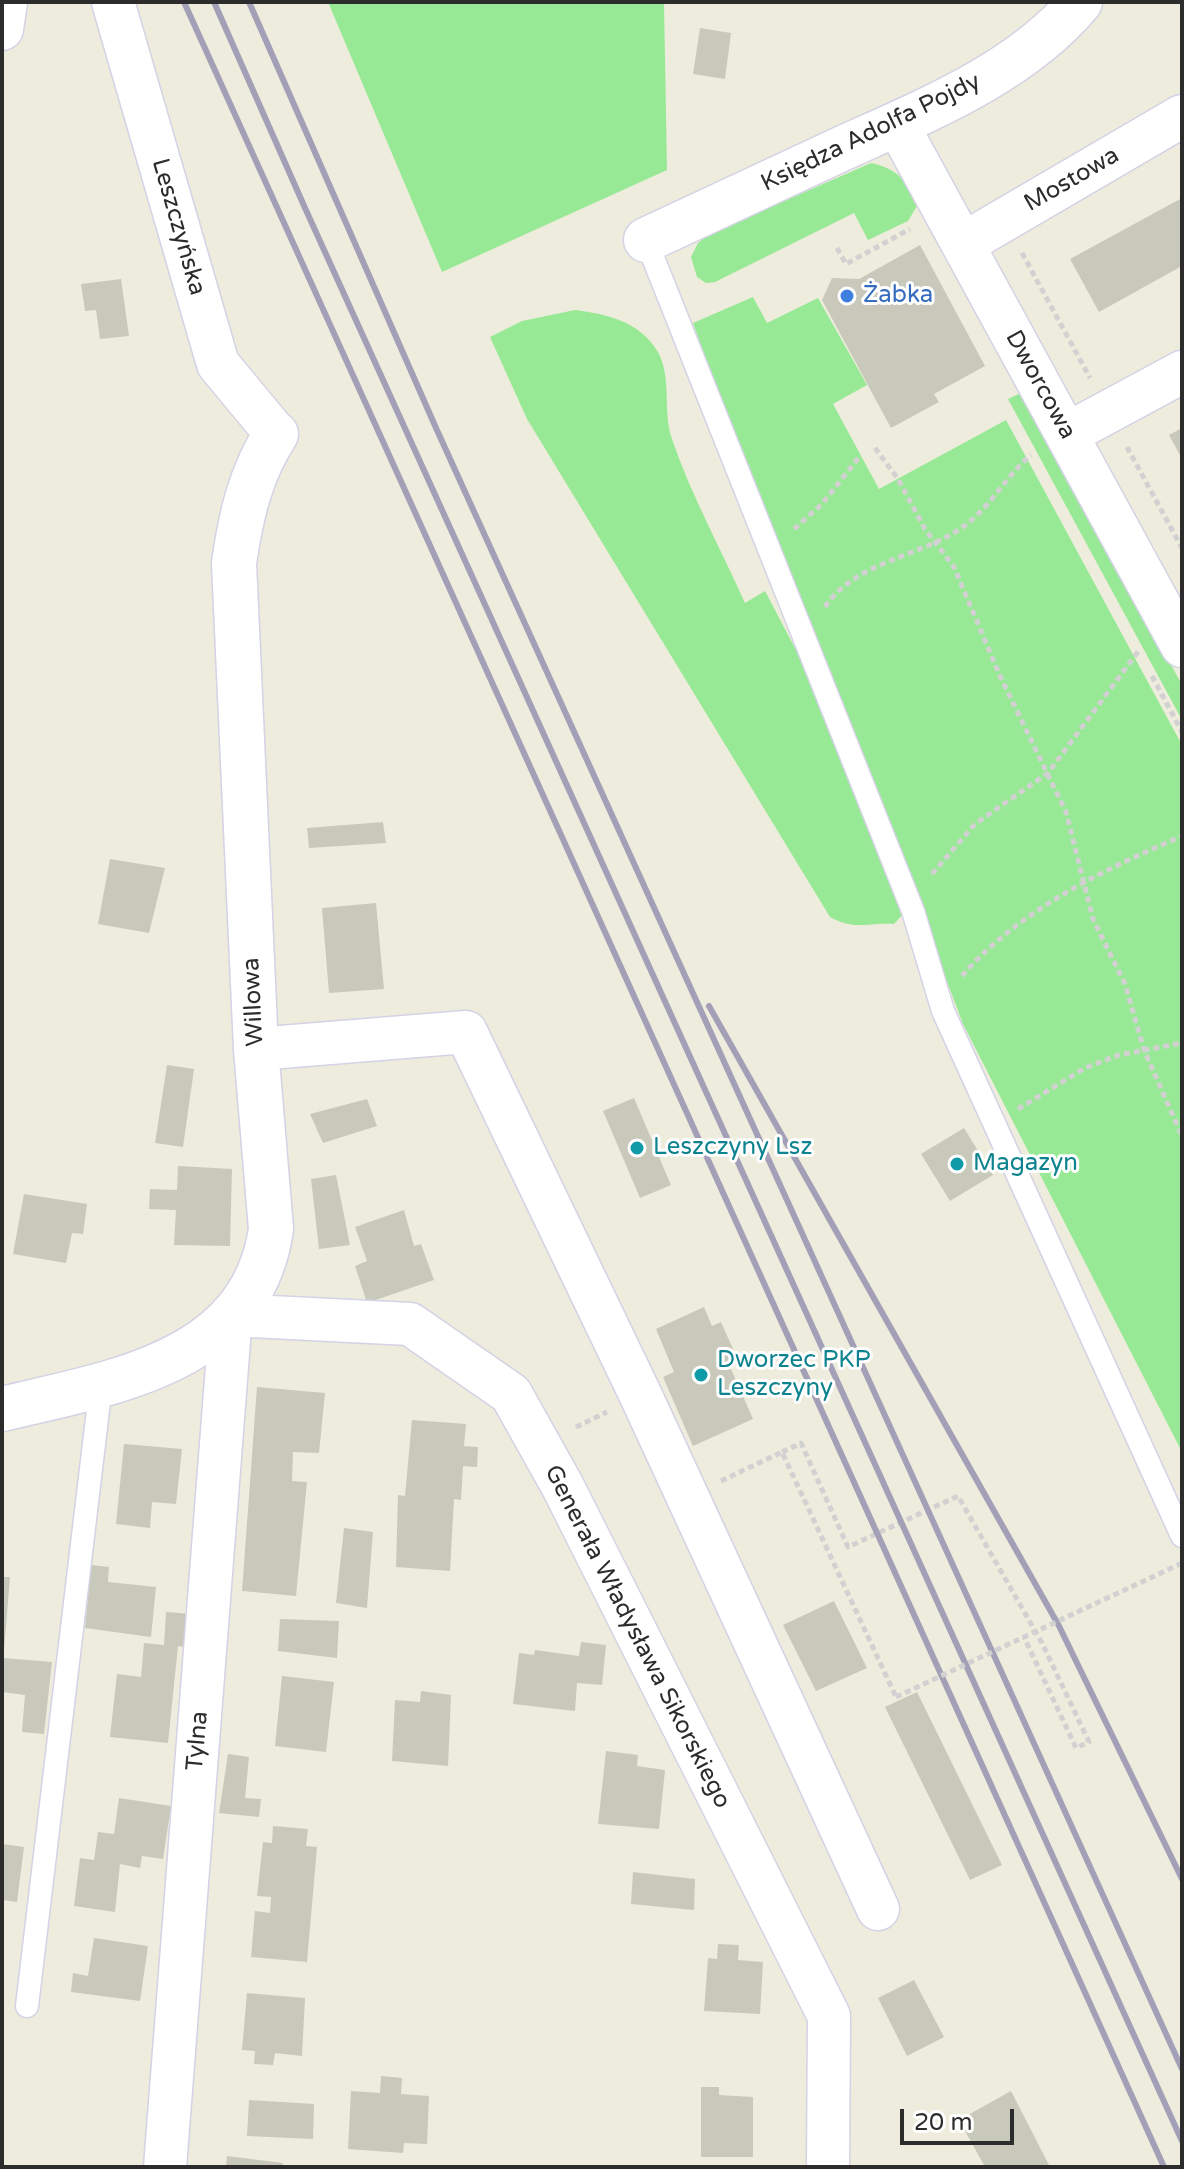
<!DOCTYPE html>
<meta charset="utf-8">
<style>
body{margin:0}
#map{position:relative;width:1184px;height:2169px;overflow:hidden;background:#eeecdd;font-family:"Varela Round",sans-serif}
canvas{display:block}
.frame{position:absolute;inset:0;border:4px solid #2c2c2c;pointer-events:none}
.scale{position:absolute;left:900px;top:2109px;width:114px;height:36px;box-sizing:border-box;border:4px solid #2c2c2c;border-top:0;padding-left:10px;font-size:24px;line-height:28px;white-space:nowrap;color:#2c2c2c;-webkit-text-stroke:6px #fff;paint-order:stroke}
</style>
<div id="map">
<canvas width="1184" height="2169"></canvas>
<div class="frame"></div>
<div class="scale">20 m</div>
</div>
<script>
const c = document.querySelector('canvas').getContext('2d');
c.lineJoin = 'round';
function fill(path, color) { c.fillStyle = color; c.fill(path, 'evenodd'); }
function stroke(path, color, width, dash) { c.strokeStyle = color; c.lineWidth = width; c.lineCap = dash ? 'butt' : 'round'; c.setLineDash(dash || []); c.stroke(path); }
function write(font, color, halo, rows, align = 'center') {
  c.font = font + ' "Varela Round",sans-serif'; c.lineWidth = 6; c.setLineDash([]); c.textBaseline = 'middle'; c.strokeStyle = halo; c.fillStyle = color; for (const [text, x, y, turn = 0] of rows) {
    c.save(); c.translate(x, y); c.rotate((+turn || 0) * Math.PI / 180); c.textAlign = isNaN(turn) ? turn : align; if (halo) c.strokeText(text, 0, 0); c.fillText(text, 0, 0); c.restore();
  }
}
const green = new Path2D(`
 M328,2h336l3,168 -225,102z
 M871,163c25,5 39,19 46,43l-9,15 -40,19 -14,-27 -139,69 -9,1 -9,-6 -6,-20 7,-14 11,-9z
 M753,297l14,26 51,-25 49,87 -34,19 46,85 127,-69 176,325v707l-219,-428 -70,-186 -117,-281 -83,-234z
 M575,310c31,4 63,11 81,39 17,25 6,62 16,90 19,56 49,110 73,164l20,-12 31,59 108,263 -10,11c-28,-2 -38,7 -64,-7l-303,-498 -37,-82 32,-16z
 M1023,392l159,293v35l-174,-321z`);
const building = new Path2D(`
 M700,28l31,5 -6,46 -32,-5z
 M1182,198v68l-83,46 -29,-53z
 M920,245l65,121 -51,28 5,8 -48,26 -69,-128 10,-22 27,1z
 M121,279l8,57 -29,3 -4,-29 -11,1 -4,-27z
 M1182,428v31l-13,-24z
 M383,822l3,21 -77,5 -2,-20z
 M110,859l55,9 -16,65 -51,-9z
 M376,903l8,86 -55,4 -7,-85z
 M167,1065l27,4 -11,78 -28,-4z
 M634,1098l37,87 -31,13 -37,-87z
 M367,1099l10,27 -54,17 -13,-29z
 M964,1128l29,47 -43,26 -29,-47z
 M178,1166l54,3 -2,77 -56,-1 2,-35 -27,-1 1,-20 27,1z
 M336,1175l14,70 -31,4 -8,-70z
 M24,1194l63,10 -4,30 -11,-1 -6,30 -53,-9z
 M404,1210l10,36 7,-2 13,36 -67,23 -12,-37 12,-5 -12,-34z
 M704,1307l8,19 9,-4 16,36 -9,4 25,57 -60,27 -30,-69 11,-5 -18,-43z
 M257,1387l68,6 -6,60 -26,-1 -1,29 15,1 -11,114 -54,-5z
 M412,1420l54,4 -2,22 14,1 -1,20 -14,-1 -2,34 -7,-1 -4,72 -54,-4 2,-72 7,1z
 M124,1444l58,5 -6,55 -24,-2 -2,26 -34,-4z
 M344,1528l29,4 -6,76 -31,-5z
 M91,1565l18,2 -1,15 48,5 -5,50 -66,-9z
 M2,1577h8l-6,74h-2z
 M834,1601l33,67 -51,23 -33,-66z
 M166,1612l39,3 -2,34 -25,-3 -10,97 -58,-6 7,-63 24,3 3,-34 20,2z
 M280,1619l59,2 -2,37 -59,-7z
 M581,1642l25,3 -4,40 -25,-2 -2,28 -62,-7 6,-51 15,2 1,-5 44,6z
 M3,1658l49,4 -8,72 -22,-2 3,-37 -23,-3z
 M282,1676l52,6 -8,70 -51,-6z
 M421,1691l30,4 -3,71 -56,-5 3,-61 25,2z
 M917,1692l85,173 -32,15 -85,-173z
 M606,1751l32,4 -1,11 28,4 -6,59 -61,-5z
 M228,1754l21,3 -4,41 16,1 -2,18 -40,-4z
 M119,1798l52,8 -8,53 -21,-3 -2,12 -20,-4 -5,48 -41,-6 6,-48 14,2 4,-28 16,2z
 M273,1826l35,3 -2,17 11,1 -10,115 -56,-5 4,-46 15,2 1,-16 -14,-1 6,-54 9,1z
 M2,1844l22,3 -7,55 -15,-2z
 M633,1872l62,7 -1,31 -63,-6z
 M94,1938l54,8 -8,55 -69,-9 2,-19 15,3z
 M718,1944l21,1 -1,15 25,2 -3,52 -56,-3 4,-53 9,1z
 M914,1980l30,57 -37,19 -29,-58z
 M247,1993l58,5 -3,58 -27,-3 -2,12 -19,-1 1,-13 -13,-1z
 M381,2076l21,2 -1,16 28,2 -2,48 -23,-1 -1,10 -55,-4 3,-58 29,2z
 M701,2087h18v8l34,2v60h-52z
 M1011,2091l39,76h-65l-26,-47z
 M249,2100l65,4 -1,35 -66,-3z
 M227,2156l56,7 -1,4h-56z`);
const path = new Path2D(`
 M837,248l9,16 64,-35
 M1022,253l68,125
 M1127,447l55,101
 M875,448l23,31 27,50 29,38 46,109 66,136 27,107 32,65 19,66 38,86
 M794,529l28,-25 38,-48
 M825,607c32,-48 101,-50 143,-84 25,-20 39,-48 63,-68
 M1152,676l30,56
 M932,874l43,-50 73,-51 92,-124
 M962,976c57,-66 141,-106 220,-140
 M1018,1109l67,-41 34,-13 63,-12
 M576,1427l31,-15
 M782,1452l19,-9 47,104 110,-51 84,147 47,99 -13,6 -52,-111
 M721,1481l61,-29 114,245`);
const lane = new Path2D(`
 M646,240l267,671 30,100 239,525
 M27,2006l74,-621`);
const street = new Path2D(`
 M113,2l105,362 58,70
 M2,29l4,-27
 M897,124l285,522
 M963,244l219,-128
 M1067,434l115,-62
 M256,1049l210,-17 175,364 237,513
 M165,2167l66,-852 179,9 101,70 52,93 266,529 -1,151`);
const secondary = new Path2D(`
 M646,240c64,-30 129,-60 193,-90 83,-38 181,-76 241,-148
 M2,1409c108,-26 250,-45 269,-180l-15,-180 -22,-486c7,-47 16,-89 42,-129`);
const rail = new Path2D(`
 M184,2l980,2165
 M214,2l91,206 877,1933
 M249,2l187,426 746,1641
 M709,1006l350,620 123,253`);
const pathBridge = new Path2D(`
 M896,1697l286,-134`);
const markers = [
 [847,296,8,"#3f7fe0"],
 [637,1148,8,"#0f9aa8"],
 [957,1164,8,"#0f9aa8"],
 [701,1375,8,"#0f9aa8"]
];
const streetNames = [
 ["Księdza Adolfa Pojdy",871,133,-26],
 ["Mostowa",1072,180,-30],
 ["Leszczyńska",178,227,74],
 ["Dworcowa",1040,385,61],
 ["Willowa",254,1002,-93],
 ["Generała Władysława Sikorskiego",637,1637,63],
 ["Tylna",198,1741,-85]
];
const shopNames = [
 ["Żabka",863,296]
];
const cultureNames = [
 ["Leszczyny Lsz",653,1148],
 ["Magazyn",973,1164],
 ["Dworzec PKP",717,1361],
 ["Leszczyny",717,1389]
];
fill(green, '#98e995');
fill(building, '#c9c9bb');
stroke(lane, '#d4d2e5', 25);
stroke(street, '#d4d2e5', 45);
stroke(secondary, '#d4d2e5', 47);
stroke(path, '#d1d1d1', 5, [6, 4]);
stroke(lane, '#fff', 22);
stroke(street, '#fff', 42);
stroke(secondary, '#fff', 44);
stroke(rail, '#a39fb7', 6);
stroke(pathBridge, '#d1d1d1', 5, [6, 4]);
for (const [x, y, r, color] of markers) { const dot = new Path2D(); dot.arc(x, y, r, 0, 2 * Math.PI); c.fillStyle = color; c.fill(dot); stroke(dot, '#fff', 3); }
write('24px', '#2c2c2c', '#fff', streetNames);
write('24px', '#366cbe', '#fff', shopNames, 'left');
write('24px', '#0d838f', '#fff', cultureNames, 'left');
</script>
